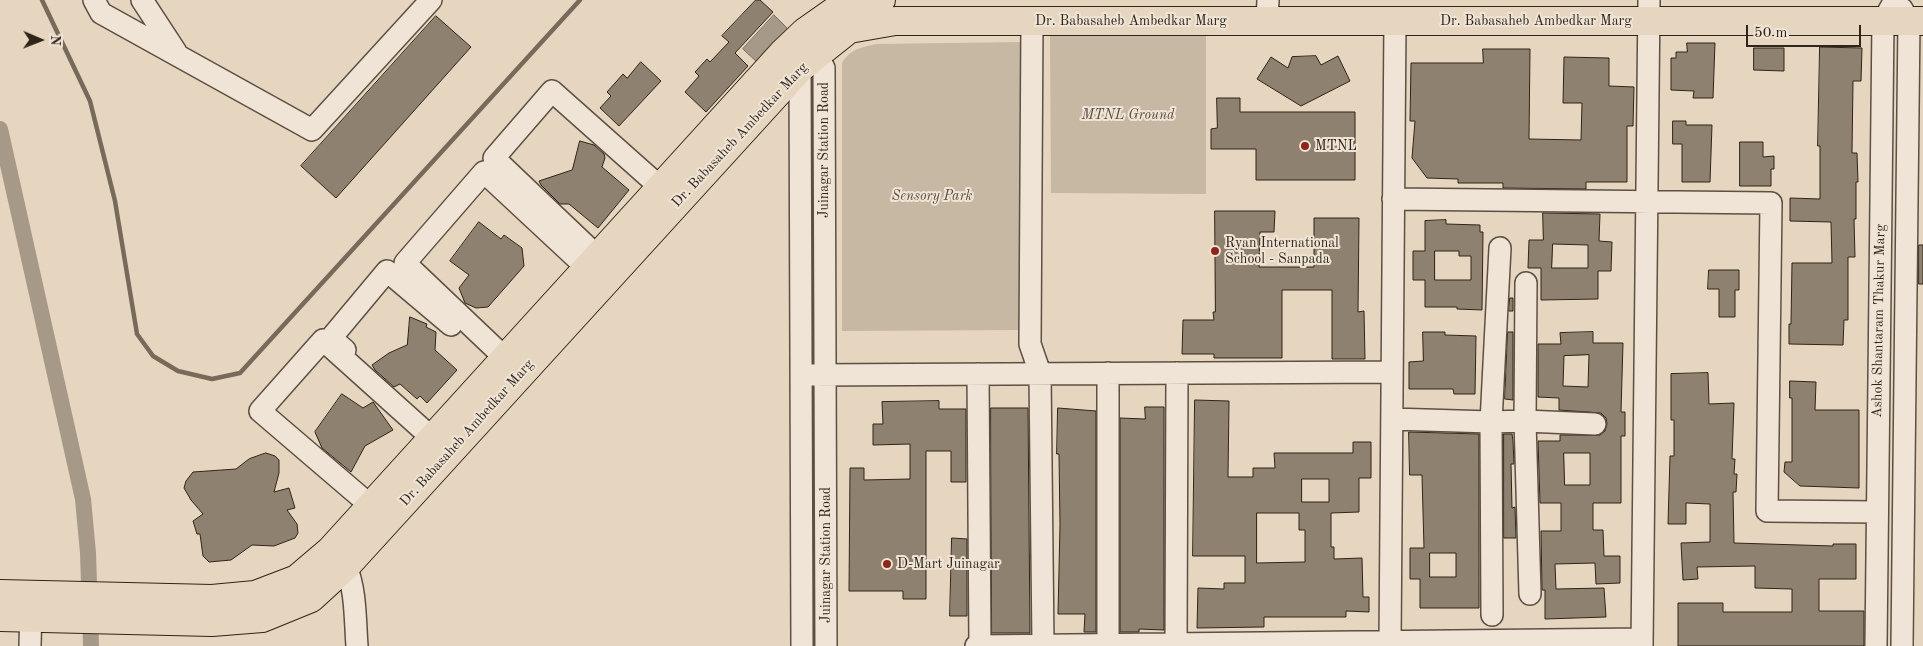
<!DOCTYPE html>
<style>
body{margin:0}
#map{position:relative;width:1923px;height:646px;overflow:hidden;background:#e6d6bf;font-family:"Old Standard TT",serif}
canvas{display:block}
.north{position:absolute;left:15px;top:15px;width:50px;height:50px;-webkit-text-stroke:4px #efe4d5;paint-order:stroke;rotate:91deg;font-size:14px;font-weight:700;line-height:20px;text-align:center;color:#2e2419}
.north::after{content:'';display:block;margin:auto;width:18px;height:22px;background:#2e2419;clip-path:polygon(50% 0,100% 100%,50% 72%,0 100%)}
.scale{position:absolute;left:1746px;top:25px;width:115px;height:22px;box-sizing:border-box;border:2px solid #2e2419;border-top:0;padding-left:6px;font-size:15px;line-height:18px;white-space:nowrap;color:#2e2419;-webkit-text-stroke:4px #efe4d5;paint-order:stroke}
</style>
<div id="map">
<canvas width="1923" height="646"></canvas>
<div class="north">N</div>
<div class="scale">50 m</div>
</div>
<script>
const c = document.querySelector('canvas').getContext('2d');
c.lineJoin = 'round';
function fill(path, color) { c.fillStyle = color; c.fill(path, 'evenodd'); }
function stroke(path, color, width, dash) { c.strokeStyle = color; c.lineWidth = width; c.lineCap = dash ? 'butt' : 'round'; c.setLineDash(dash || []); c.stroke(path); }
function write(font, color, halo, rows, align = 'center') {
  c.font = font + ' "Old Standard TT",serif'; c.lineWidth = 4; c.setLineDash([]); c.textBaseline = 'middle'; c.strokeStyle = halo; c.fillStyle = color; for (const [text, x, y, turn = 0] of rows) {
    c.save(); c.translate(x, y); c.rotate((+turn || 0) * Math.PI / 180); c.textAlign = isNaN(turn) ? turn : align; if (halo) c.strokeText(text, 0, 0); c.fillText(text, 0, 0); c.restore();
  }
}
const green = new Path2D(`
 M1050,36h156v158l-155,-1z
 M1021,42l3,288 -182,1v-268c8,-14 20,-16 35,-19z`);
const water = new Path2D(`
 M774,15l15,15 -30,34 -16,-15z`);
const stream = new Path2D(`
 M42,0l48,101 25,100 22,133 16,22 25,15 34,8 28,-6 340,-373`);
const canal = new Path2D(`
 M0,129l83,370 5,54 3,93`);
const building = new Path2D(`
 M756,0h4l13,12 -38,41 13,13 -42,46 -21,-20 14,-16 -4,-4 12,-13 3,3 19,-20 -7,-6z
 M436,16l35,31 -135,151 -35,-32z
 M1687,43h28l-2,55h-20l1,-7 -23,-1v-32h5v-6h11z
 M1820,47l42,1 -1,33h-8l-1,72h5l1,29h-2v37h-2l1,38h-7v63h-4l-1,25 -54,-1v-20h2l1,-61h40l-1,-41 -41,-1v-23l30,1v-53h-2z
 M1754,48h30v23l-30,-1z
 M1483,49h47l-1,90 52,1 1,-37h-19l1,-46 45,1v28l25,1 -1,39h-6v56h-41v7l-83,-1v-5h-45v-4l-31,-1 -15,-20 3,-37h-5l1,-58h72z
 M1316,56l5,9 17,-9 12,25 -49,25 -44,-27 14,-22 17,11 4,-11z
 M641,62l20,19 -42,45 -19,-18 11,-12 -4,-4 16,-18 4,4z
 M1217,98h23v14h115v68h-99v-31h-45v-20l6,-1z
 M1673,121h13v4h26l-2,57h-28v-38h-9z
 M580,141l14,4 10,9 1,4 -3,9 27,23 -31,38 -29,-24h-9l-19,-19 -2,-4 33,-11z
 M1740,142h23v15l11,-1v13h-3v17h-31z
 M1215,211h60l-1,21h-14l-1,35h55v-49h45l-1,94 6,-1 1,48h-33v-69h-50v68h-68v-4h-32l1,-34h31l-1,-8h2z
 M1543,213l57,1 -1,27 13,1 -1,29h-13v28l-57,1v-32h-13l1,-28h14zM1553,244l35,1v23h-36z
 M1446,220v4l34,1v7h3l-1,78 -25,-1v-2h-32v-27h-12v-29h12v-30zM1435,251h24v5h12v24h-36z
 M479,222l22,17 3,-4 18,13 2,18 -36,41 -12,1 -11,-5 -6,-15 10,-13 -19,-14z
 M1919,245h4v39h-4z
 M1709,270h30v20h-4v27h-16v-28h-11z
 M1510,298h3v13h-4z
 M410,317l17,7 -1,3 10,5 -1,18 22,20 -30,33 -7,-7 -3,3 -17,-15 -6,3 -19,-17 -3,-5 17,-12 18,-8z
 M1423,332h22v3l31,1 -1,58h-21l-1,-5h-44v-27l14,-1z
 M1508,332h5v68l-8,-1z
 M1593,332v11h30l-2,69h4v24h-4v67h-28v27h10l1,26h16v27l-24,1 -1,-21 -40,1 1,25 48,-1 2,29 -61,2v-29h-3l-1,-59h20v-28h-21l-2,-62h22v-6h40l5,-4 2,-7 -1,-6 -5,-5 -42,-3v-12l-21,-1v-53h23l-1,-11zM1589,355l-1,32 -25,-1 1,-30zM1564,453h26v32h-25z
 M1708,373l1,31 25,-1 -2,56h3l-1,15h3l-1,18h-3l1,51 99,3v-2h23v35h-37v32h45v35h-186v-43h45v9h69v-23l-37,-1v-22l-58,1 1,12 -15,1 -2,-37 29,-1v-38l-24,-1v21h-18l2,-68h4v-36h-3v-46z
 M1790,381l26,1 -1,28h44v78l-59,-2 -16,-14 1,-10h7v-64h-2z
 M342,394l21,14 10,-6 20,28 -28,16 -14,26 -29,-24 -7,-16z
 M1195,400l34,1 -1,76h25v-9h22l-1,-15h79v-11h18v36h-12v34l-28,1v34h3v12l28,-1 1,39h6v15l-23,-1v6h-82v10l-67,1 1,-40 26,1v-6h21v-27h-52zM1302,479h27v23h-27zM1257,513h42v17h6v32l-48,1z
 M939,401v8h27v73h-15v-31h-25v148h-23v-8h-54l1,-123h14v12l46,-1v-35l-37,1v-21h10l-1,-22z
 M1145,407h19v223l-25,-1v3h-19v-214l25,1z
 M991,408h37l2,225h-38z
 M1058,408l38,3v221h-12l1,-18h-27l2,-89 -1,-71h-2z
 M1409,432l70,2v174h-59v-29h-10v-31h14l-2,-73h-12zM1430,553h26v24h-26z
 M1504,434h8l1,7 1,23h-3l1,44 3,-1 1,31h-12z
 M266,453l9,3 4,4v13l-5,19 15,-4 6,20 -8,2 10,14 1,9 -3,5 -21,8 -22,-1 -21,15 -22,2 -6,-6 -3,-22h-3l-4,-13 10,-7 -12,-14 -7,-12 2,-7 7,-9 43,-3 13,-10z
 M952,538l15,1v77h-17z`);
const minor = new Path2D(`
 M94,0l7,13 211,117 119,-130
 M142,0l34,52
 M1032,21l-2,323 10,29 3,272
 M1267,21l1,-21
 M810,41l14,27 2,578
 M801,59l-1,9 2,578
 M1393,199l378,4 -4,308 110,1
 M597,256l-103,-98 58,-67 108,96
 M1526,283l-1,138 5,173
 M345,350l-14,-12 56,-67 64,54
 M505,358l-100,-95 79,-91 102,95
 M978,374l2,272
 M812,375l580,-3
 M1392,419l99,3 9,-174
 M371,506l-111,-95 63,-71 109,98
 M346,566c10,25 9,53 11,80
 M1492,615l-1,-193 34,-1 70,3
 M1390,642l5,-621
 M1176,644l1,-271
 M1108,645v-272
 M30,646l1,-43
 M976,646l666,-7
 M1642,646l7,-646
 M1876,646l7,-625 12,-21
 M1902,646l7,-625 -7,-12`);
const major = new Path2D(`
 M0,594l212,5 43,-4 42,-16 33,-28 453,-498 22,-21 37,-26 39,-6
 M0,617l212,5 50,-4 49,-20 35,-32 454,-498 49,-39 46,-8h1028`);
const markers = [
 [1305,146,5,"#8f2418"],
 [1215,251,5,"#8f2418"],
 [887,564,5,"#8f2418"]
];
const streetNames = [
 ["Dr. Babasaheb Ambedkar Marg",1131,21],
 ["Dr. Babasaheb Ambedkar Marg",1536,21],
 ["Dr. Babasaheb Ambedkar Marg",740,135,-47],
 ["Juinagar Station Road",824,150,-90],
 ["Ashok Shantaram Thakur Marg",1879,321,-89],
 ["Dr. Babasaheb Ambedkar Marg",467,433,-48],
 ["Juinagar Station Road",826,555,-90]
];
const parkNames = [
 ["MTNL Ground",1128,115],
 ["Sensory Park",932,196]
];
const poiNames = [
 ["MTNL",1315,146],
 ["Ryan International",1225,243],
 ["School - Sanpada",1225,259],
 ["D-Mart Juinagar",897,564]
];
fill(green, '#c7b8a3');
fill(water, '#a79987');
stroke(water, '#776a5b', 1);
stroke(stream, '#776a5b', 4.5);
stroke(canal, '#a79987', 16);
fill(building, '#8e816f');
stroke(building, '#2e2419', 1);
stroke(minor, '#5c5042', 24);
stroke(major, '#2e2419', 30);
stroke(minor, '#efe4d5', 21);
stroke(major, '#e6d6bf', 28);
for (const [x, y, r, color] of markers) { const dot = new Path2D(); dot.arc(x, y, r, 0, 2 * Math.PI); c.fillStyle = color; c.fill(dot); stroke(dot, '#efe4d5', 2); }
write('14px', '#2e2419', '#efe4d5', streetNames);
write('italic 14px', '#54493c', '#efe4d5', parkNames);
write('14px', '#2e2419', '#efe4d5', poiNames, 'left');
</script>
